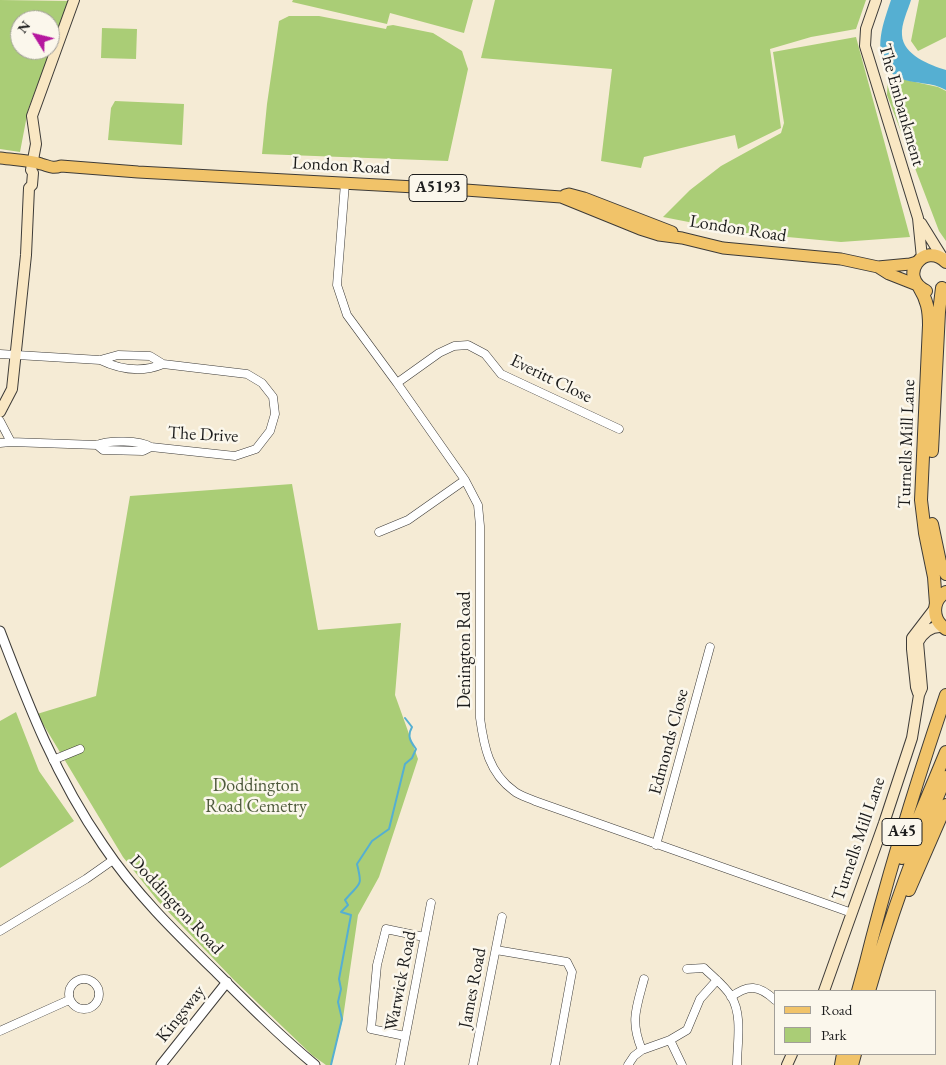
<!DOCTYPE html>
<style>
body{margin:0}
#map{position:relative;width:946px;height:1065px;overflow:hidden;background:#f5ebd5;font-family:"EB Garamond",serif}
canvas{display:block}
.legend{position:absolute;left:774px;top:990px;width:162px;height:65px;box-sizing:border-box;background:#fbf7ec;border:1px solid #a29f99;margin:0;padding:6px 9px;list-style:none;font-size:15px;color:#1c1c1c}
.legend li{display:flex;align-items:center;gap:10px;height:25px}
.legend b{width:25px;border:1px solid #a29f99}
.north{position:absolute;left:10px;top:10px;width:50px;height:50px;box-sizing:border-box;background:#fbf7ec;border:1px solid #a29f99;border-radius:50%;rotate:306deg;font-size:14px;font-weight:700;line-height:20px;text-align:center;color:#1c1c1c}
.north::after{content:'';display:block;margin:auto;width:18px;height:22px;background:#b5179e;clip-path:polygon(50% 0,100% 100%,50% 72%,0 100%)}
</style>
<div id="map">
<canvas width="946" height="1065"></canvas>
<ul class="legend">
<li><b style="height:6px;background:#f1c369"></b>Road</li>
<li><b style="height:14px;background:#aacd76"></b>Park</li>
</ul>
<div class="north">N</div>
</div>
<script>
const c = document.querySelector('canvas').getContext('2d');
c.lineJoin = 'round';
function fill(path, color) { c.fillStyle = color; c.fill(path, 'evenodd'); }
function stroke(path, color, width, dash) { c.strokeStyle = color; c.lineWidth = width; c.lineCap = dash ? 'butt' : 'round'; c.setLineDash(dash || []); c.stroke(path); }
function write(font, color, halo, rows, align = 'center') {
  c.font = font + ' "EB Garamond",serif'; c.lineWidth = 5; c.setLineDash([]); c.textBaseline = 'middle'; c.strokeStyle = halo; c.fillStyle = color; for (const [text, x, y, turn = 0] of rows) {
    c.save(); c.translate(x, y); c.rotate((+turn || 0) * Math.PI / 180); c.textAlign = isNaN(turn) ? turn : align; if (halo) c.strokeText(text, 0, 0); c.fillText(text, 0, 0); c.restore();
  }
}
const green = new Path2D(`
 M0,0l69,1 -41,109 -8,42 -20,-3zM20,20h30v30h-30z
 M293,0h180l-9,33 -74,-20 -3,11 -95,-22z
 M495,0h371l-10,29 -45,8 -41,12 11,79 -43,21 -3,-14 -91,22 -3,11 -40,-7 11,-92 -131,-11z
 M919,0h27v37l-28,14 -7,-10z
 M289,16h30l67,13 1,-3 6,-1 40,8 29,18 6,18 -20,92 -186,-7 5,-50 12,-83z
 M102,28l35,1 -1,30 -35,-1z
 M856,37l54,200 -69,5 -96,-9 -82,-16 27,-27 31,-24 60,-33 3,-10 -11,-71z
 M888,76l50,11 8,4v150l-7,-10 -52,-136z
 M115,101l69,3 -2,41 -74,-5 3,-32z
 M292,484l26,146 83,-7 -6,72 23,64 -39,118 -21,38 -15,103 -12,47h-5l-14,-10 -78,-75 -76,-79 -35,-44 -86,-143 59,-18 34,-200z
 M16,712l23,59 35,50 -74,47v-147z`);
const water = new Path2D(`
 M891,0h20c-3,10 -10,24 -9,35 1,20 28,30 44,35v20c-14,-8 -30,-6 -45,-11 -5,-2 -9,-5 -12,-9 -17,-19 -5,-49 2,-70z`);
const stream = new Path2D(`
 M331,1065l11,-46 -4,-17 3,-13 -2,-10 12,-64 -10,-3 7,-7 -3,-5c15,-18 18,-12 12,-36l15,-23 17,-12 16,-65 7,-6 4,-9c-6,-8 -9,-13 -4,-22l-7,-9`);
const minor = new Path2D(`
 M345,183l-8,102 10,30 50,68 68,97 13,25 2,21v192c4,29 9,55 34,73 6,5 15,7 21,10l317,112
 M0,354l100,6 18,-5 32,1 13,8 84,10 15,9 11,14 2,17 -5,17 -14,18 -21,7 -84,-9c-11,-7 -43,-7 -54,-2l-86,-3 -11,-21
 M100,360c21,10 42,13 63,4
 M397,383l42,-30 15,-7 14,-1 17,9 16,20 118,55
 M0,443l11,-1
 M97,445l6,5 40,1 8,-4
 M379,532l29,-12 57,-40
 M53,760l27,-11
 M656,845l54,-198
 M0,931l86,-52 27,-19
 M496,950l71,12 5,10 -17,93
 M687,969l17,-1c9,9 20,17 27,28 12,19 6,48 6,69
 M69 994a15 15 0 1 1 30 0a15 15 0 1 1-30 0Z
 M731,997c17,-13 28,-12 44,3
 M0,1031l69,-31
 M405,1036l-34,-7 6,-64 9,-36 38,8
 M670,1040l12,25
 M642,1050c-12,-29 -6,-41 2,-71
 M400,1065l31,-162
 M473,1065l29,-148
 M628,1065l6,-9 8,-6 28,-10 17,-10 13,-31 17,-19`);
const tertiary = new Path2D(`
 M0,631c29,76 56,146 103,214 32,48 72,87 113,127 32,32 64,64 99,93
 M161,1065l66,-83`);
const secondary = new Path2D(`
 M876,0l-10,29 -1,17 53,172 4,40
 M921,223l23,37
 M0,412l12,-23 14,-134 3,-67 3,-3 1,-12 -2,-3 5,-26 -4,-28 42,-116
 M918,693l-2,-6 -4,-38v-11l23,-30
 M824,991l60,-168 28,-85 7,-43 3,-7 -4,-46c5,-9 13,-16 24,-15
 M787,1065l5,-11`);
const primary = new Path2D(`
 M0,158c13,2 29,2 41,6 8,2 11,5 20,2l77,6 314,17 109,8 79,32 19,6 23,3 41,10 118,11 37,8 11,7 28,11
 M565,195l4,-1 15,4 88,34
 M878,267l32,-3 7,-2`);
const trunk = new Path2D(`
 M919,287c8,13 10,23 10,38l-8,175 4,33 9,44 2,27
 M926,291c-29,-14 -2,-51 20,-29
 M932,451l7,-139 3,-24
 M932,524l8,38 6,12
 M946,592c-15,9 -14,28 0,37
 M902,858l44,-106
 M909,890l37,-85
 M864,970c23,-93 51,-184 82,-275
 M858,991l8,-29
 M869,991c21,-73 46,-144 77,-214
 M841,1065l2,-11
 M852,1065l3,-11`);
const shields = [
 [438,188,58],
 [902,832,40]
];
const shieldNames = [
 ["A5193",438,188],
 ["A45",902,832]
];
const streetNames = [
 ["The Embankment",901,105,74],
 ["London Road",341,166,3],
 ["London Road",738,229,9],
 ["Everitt Close",551,379,26],
 ["The Drive",203,435,3],
 ["Turnells Mill Lane",907,444,-88],
 ["Denington Road",465,650,-90],
 ["Edmonds Close",669,742,-75],
 ["Turnells Mill Lane",859,839,-71],
 ["Doddington Road",176,905,47],
 ["Warwick Road",401,981,-79],
 ["James Road",473,988,-79],
 ["Kingsway",181,1014,-52]
];
const parkNames = [
 ["Doddington",256,786],
 ["Road Cemetry",256,807]
];
fill(green, '#aacd76');
fill(water, '#55afd2');
stroke(stream, '#55afd2', 2);
stroke(minor, '#3d3b38', 9);
stroke(tertiary, '#3d3b38', 11);
stroke(secondary, '#3d3b38', 12);
stroke(primary, '#3d3b38', 13);
stroke(trunk, '#3d3b38', 14);
stroke(minor, '#fff', 8);
stroke(tertiary, '#fff', 9);
stroke(secondary, '#f9e7c3', 10);
stroke(primary, '#f1c369', 11);
stroke(trunk, '#f1c369', 12);
for (const [x, y, w] of shields) { const box = new Path2D(); box.roundRect(x - w / 2, y - 13.5, w, 27, 4); c.fillStyle = '#fbf7ec'; c.fill(box); stroke(box, '#1c1c1c', 1); }
write('bold 16px', '#1c1c1c', null, shieldNames);
write('18px', '#1c1c1c', '#fbf7ec', streetNames);
write('18px', '#4e5a3c', '#fbf7ec', parkNames);
</script>
